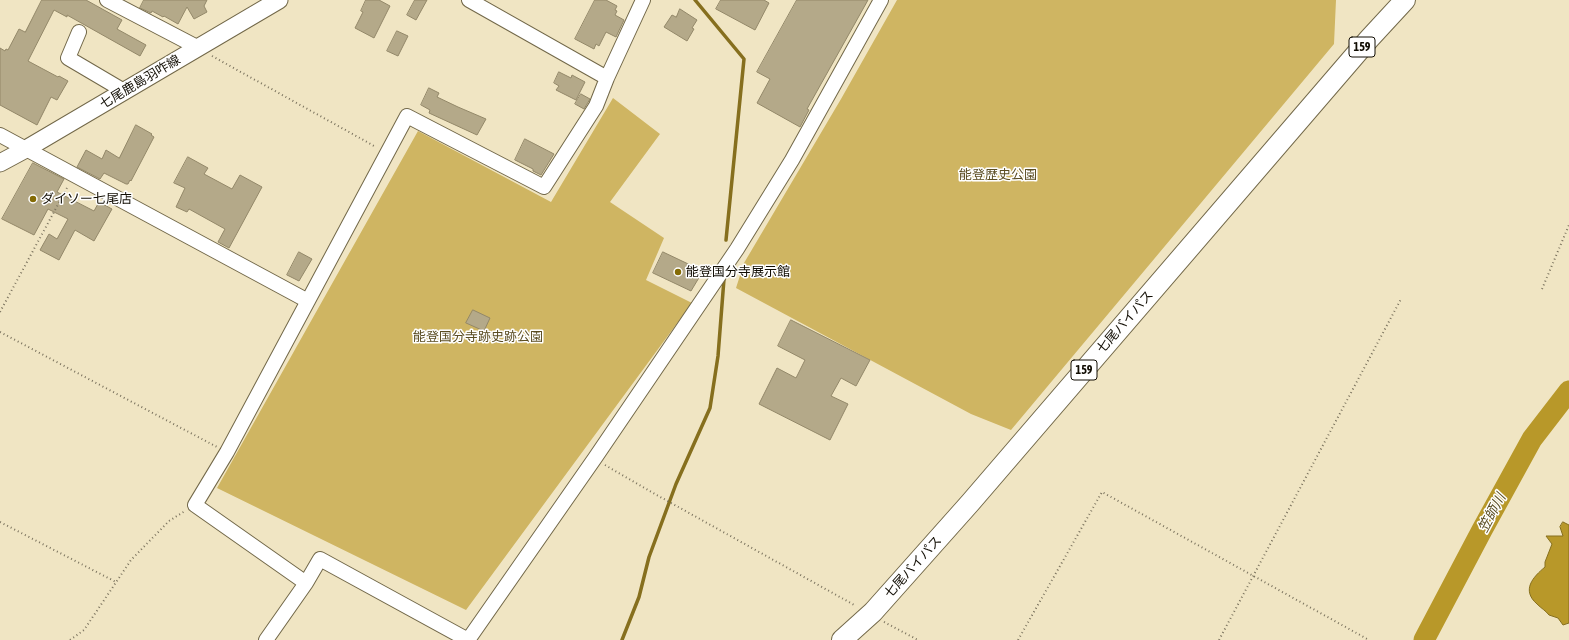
<!DOCTYPE html>
<meta charset="utf-8">
<style>
body{margin:0}
canvas{display:block;background:#f0e5c3}
</style>
<canvas width="1569" height="640"></canvas>
<script>
const c = document.querySelector('canvas').getContext('2d');
c.lineJoin = 'round';
function fill(path, color) { c.fillStyle = color; c.fill(path, 'evenodd'); }
function stroke(path, color, width, dash) { c.strokeStyle = color; c.lineWidth = width; c.lineCap = dash ? 'butt' : 'round'; c.setLineDash(dash || []); c.stroke(path); }
function write(font, color, halo, rows, align = 'center') {
  c.font = font + ' "Asap Condensed","Noto Sans JP",sans-serif'; c.lineWidth = 3; c.setLineDash([]); c.textBaseline = 'middle'; c.strokeStyle = halo; c.fillStyle = color; for (const [text, x, y, turn = 0] of rows) {
    c.save(); c.translate(x, y); c.rotate((+turn || 0) * Math.PI / 180); c.textAlign = isNaN(turn) ? turn : align; if (halo) c.strokeText(text, 0, 0); c.fillText(text, 0, 0); c.restore();
  }
}
const green = new Path2D(`
 M897,0h439l-2,44 -323,386 -40,-16 -235,-126 8,-25 97,-164z
 M613,98l47,36 -50,68 54,36 -18,42 46,23 -226,307 -249,-122 201,-357 133,71z`);
const water = new Path2D(`
 M1563,522l6,3v98l-6,2 -5,-7 -9,-3c-4,-5 -7,-6 -12,-11 -16,-14 -4,-27 8,-37v-5l7,-18 -6,-8h17l-3,-9z`);
const stream = new Path2D(`
 M695,0l49,59 -18,181
 M622,640l17,-43 10,-40 27,-73 34,-76 8,-52 6,-77`);
const river = new Path2D(`
 M1424,640l58,-110 50,-91 37,-48`);
const building = new Path2D(`
 M42,0h44l36,20 -5,9 29,16 -6,11 -73,-41v2l-13,-7 -26,51 30,16 1,-1 9,5 -11,19 -6,-3 -14,28 -37,-20v-57l5,3 1,-2 2,1 11,-21 6,3z
 M144,0h63l-3,6 3,6 -13,7 -7,-12 -9,17 -14,-8 -1,1 -11,-6 -1,2 -11,-5z
 M366,0h13l11,6 -16,32 -19,-10 8,-16 -2,-1z
 M415,0h12l-11,20 -9,-5z
 M595,0h11l11,6 -2,4 2,1 -2,4 9,5 -8,17 -10,-5 -7,14 -3,-2 -2,5 -19,-10z
 M721,0h43l5,3 -14,27 -39,-21z
 M797,0h71l-61,109 2,1 -9,17 -43,-24 13,-24 -13,-7z
 M680,9l17,11 -5,8 2,1 -7,12 -23,-14 8,-12 4,2z
 M397,31l11,5 -10,20 -11,-5z
 M559,72l12,6 1,-3 13,7 -9,18 -20,-10 3,-4 -5,-3z
 M429,88l10,5 -2,4 21,10 28,12 -9,16 -48,-22 1,-3 -9,-5z
 M581,94l9,5 -6,10 -9,-5z
 M136,125l16,9 -1,1 3,2 -23,44 -1,-1 -2,4h-2l-22,-11 -4,6 -23,-12 9,-17 16,9 4,-9 13,8z
 M525,139l29,15 -13,21 -8,-4v-2l-18,-9z
 M188,157l20,11 -4,6 28,15 8,-14 22,12 -33,61 -11,-6 7,-13 -36,-20 -2,3 -11,-5 9,-19 -11,-5z
 M33,163l31,16 -7,13 37,19 5,-9 13,7 -18,32 -19,-11 -16,30 -19,-10 9,-16 8,5 11,-20 -20,-10 -14,26 -32,-16z
 M299,252l13,7 -13,22 -12,-6z
 M663,252l40,19 -12,20 -38,-18z
 M473,310l17,8 -6,13 -18,-8z
 M791,320l79,40 -14,26 -15,-8 -10,18 17,8 -18,36 -71,-36 18,-36 19,10 9,-18 -27,-14z`);
const path = new Path2D(`
 M212,56l164,91
 M1542,289l27,-64
 M0,312l68,-126
 M0,332l217,115
 M605,465l50,29 201,112
 M0,522l116,60
 M884,622l34,18
 M70,640l14,-10 47,-70 38,-39 16,-10
 M1018,640l84,-148 267,148
 M1219,640l182,-341`);
const minor = new Path2D(`
 M107,0l90,47
 M469,0l138,78
 M79,32l-11,26 56,33
 M0,135l308,166
 M306,583l-111,-78 32,-53 180,-336 137,71 52,-81 11,-28 36,-78
 M266,640l40,-57 14,-24 148,81
 M468,640l127,-182 142,-209 55,-89 89,-160`);
const major = new Path2D(`
 M0,163l26,-14 253,-149`);
const highway = new Path2D(`
 M842,640l31,-28 97,-109 399,-464 36,-39`);
const markers = [
 [33,199,4,"#846b05"],
 [678,272,4,"#846b05"]
];
const shields = [
 [1362,47,26],
 [1084,370,26]
];
const shieldNames = [
 ["159",1362,47],
 ["159",1084,370]
];
const streetNames = [
 ["七尾鹿島羽咋線",140,82,-31],
 ["七尾バイパス",1125,322,-49],
 ["七尾バイパス",913,567,-48]
];
const parkNames = [
 ["能登歴史公園",998,175],
 ["能登国分寺跡史跡公園",478,337]
];
const poiNames = [
 ["ダイソー七尾店",41,199],
 ["能登国分寺展示館",686,272]
];
const waterNames = [
 ["笠師川",1492,513,-62]
];
fill(green, '#cfb562');
fill(water, '#b89829');
stroke(water, '#866f1e', 1);
stroke(stream, '#866f1e', 3.5);
stroke(river, '#b89829', 21);
fill(building, '#b4a989');
stroke(building, '#938869', 1);
stroke(minor, '#726849', 16);
stroke(major, '#726849', 19);
stroke(highway, '#726849', 22);
stroke(path, '#7b735e', 2, [1, 3]);
stroke(minor, '#fff', 14);
stroke(major, '#fff', 17);
stroke(highway, '#fff', 20);
for (const [x, y, r, color] of markers) { const dot = new Path2D(); dot.arc(x, y, r, 0, 2 * Math.PI); c.fillStyle = color; c.fill(dot); stroke(dot, '#fff', 1.5); }
for (const [x, y, w] of shields) { const box = new Path2D(); box.roundRect(x - w / 2, y - 10, w, 20, 3); c.fillStyle = '#fff'; c.fill(box); stroke(box, '#120e04', 1); }
write('bold 12px', '#120e04', null, shieldNames);
write('13px', '#120e04', '#fff', streetNames);
write('13px', '#5b4d22', '#fff', parkNames);
write('13px', '#120e04', '#fff', poiNames, 'left');
write('italic 14px', '#5b4e23', '#fff', waterNames);
</script>
